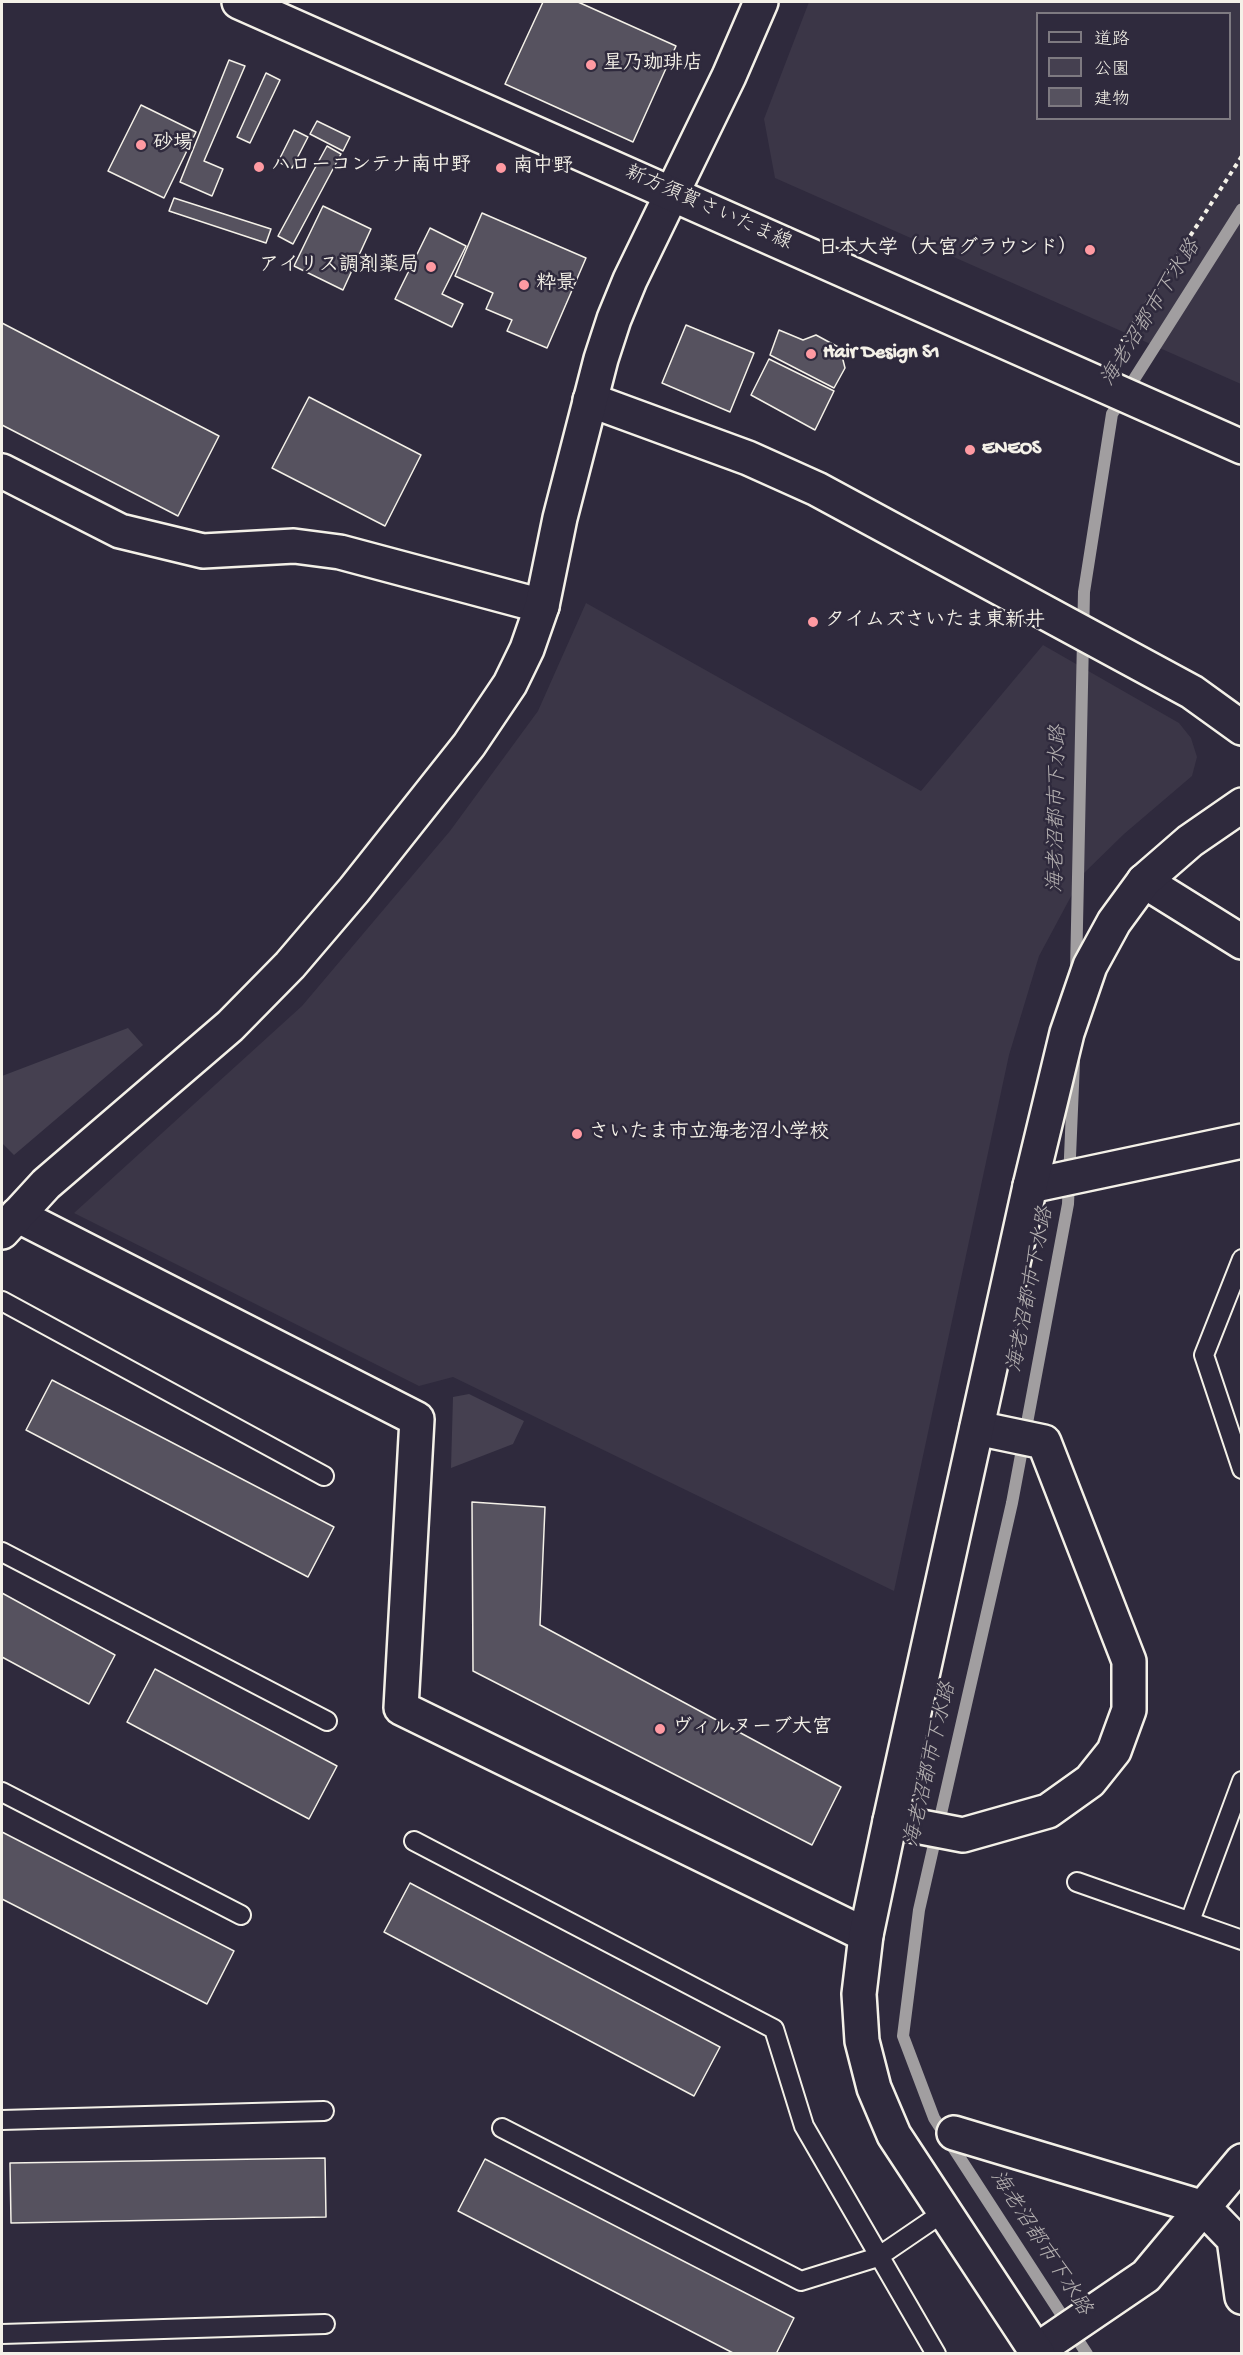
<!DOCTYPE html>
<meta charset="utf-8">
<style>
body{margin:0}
#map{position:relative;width:1243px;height:2355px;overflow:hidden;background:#2f2a3d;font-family:"Gochi Hand","Klee One",sans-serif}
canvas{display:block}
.frame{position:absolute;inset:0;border:3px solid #f4f1e8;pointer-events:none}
.legend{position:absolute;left:1036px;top:12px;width:195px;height:108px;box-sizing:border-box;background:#2f2a3d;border:2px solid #7e7a81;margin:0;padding:8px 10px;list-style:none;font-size:18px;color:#f4f1e8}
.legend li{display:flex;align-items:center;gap:12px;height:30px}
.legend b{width:30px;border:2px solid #7e7a81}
</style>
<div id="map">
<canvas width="1243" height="2355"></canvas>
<div class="frame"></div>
<ul class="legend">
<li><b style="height:8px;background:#2f2a3d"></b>道路</li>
<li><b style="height:16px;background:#454050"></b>公園</li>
<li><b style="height:16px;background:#56525f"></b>建物</li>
</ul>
</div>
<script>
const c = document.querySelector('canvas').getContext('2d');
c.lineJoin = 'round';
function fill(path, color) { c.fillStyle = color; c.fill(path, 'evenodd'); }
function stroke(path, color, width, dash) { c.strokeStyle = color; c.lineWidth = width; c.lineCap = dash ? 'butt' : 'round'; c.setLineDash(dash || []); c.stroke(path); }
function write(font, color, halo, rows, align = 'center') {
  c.font = font + ' "Gochi Hand","Klee One",sans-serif'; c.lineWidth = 5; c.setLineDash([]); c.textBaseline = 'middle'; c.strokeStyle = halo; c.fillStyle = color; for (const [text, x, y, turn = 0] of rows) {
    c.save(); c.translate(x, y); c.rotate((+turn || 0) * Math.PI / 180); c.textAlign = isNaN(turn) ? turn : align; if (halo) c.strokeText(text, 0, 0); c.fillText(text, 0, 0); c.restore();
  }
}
const built = new Path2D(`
 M809,2h432v382l-466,-206 -11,-59zM1038,14h192v104h-192z
 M586,603l335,188 122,-146 136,78 12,15 6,19 -5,19 -68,58 -41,40 -44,82 -30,99 -115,536 -441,-214 -34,9 -345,-173 228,-207 148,-175 88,-120z`);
const green = new Path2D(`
 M128,1028l15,17 -129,110 -12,-12v-67z
 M469,1394l55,27 -11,23 -62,24 2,-71z`);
const stream = new Path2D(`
 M1076,972l8,-380 28,-178 130,-205
 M1074,1062l-6,142 -56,299 -93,407 -16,126 31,82 153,236`);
const building = new Path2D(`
 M543,2h35l98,44 -43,96 -128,-58z
 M229,60l16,6 -41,95 19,8 -11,27 -32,-14z
 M266,73l14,7 -30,63 -13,-6z
 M141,105l55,27 -32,66 -56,-27z
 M317,121l33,16 -7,14 -33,-17z
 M294,130l14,7 -16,31 -14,-6z
 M327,146l14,8 -48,90 -15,-8z
 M174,198l97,31 -5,14 -97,-32z
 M323,206l48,23 -28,61 -49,-24z
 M482,213l104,45 -39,90 -40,-17 5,-11 -26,-11 7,-16 -38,-17z
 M430,228l36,18 -24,48 21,10 -11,23 -57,-28z
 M2,323l217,113 -41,80 -176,-91z
 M686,325l68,28 -24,59 -68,-29z
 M779,330l24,10 13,-5 24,13 5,20 -11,20 -64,-33z
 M769,359l65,32 -19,39 -64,-35z
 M309,397l112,58 -36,71 -113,-58z
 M52,1380l282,147 -26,50 -282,-147z
 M472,1502l73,5 -5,118 301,162 -29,58 -339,-174z
 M2,1593l113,62 -26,49 -87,-47z
 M155,1669l182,97 -28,53 -182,-97z
 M2,1832l232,119 -27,53 -205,-105z
 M410,1883l310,164 -26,49 -310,-164z
 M325,2158l1,59 -315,6 -1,-60z
 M485,2159l309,159 -18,36h-41l-277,-143z`);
const path = new Path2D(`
 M1117,349l125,-193`);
const service = new Path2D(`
 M1242,1259l-38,96 38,114
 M2,1301l322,175
 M2,1552l325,169
 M2,1792l239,123
 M414,1841l360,188 30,97 132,228
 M1077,1882l165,58
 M1190,1921l52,-140
 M2,2120l322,-9
 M502,2128l299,153 77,-24 66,-45
 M2,2334l323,-10`);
const minor = new Path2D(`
 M590,400l158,58 69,31 375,203 50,36
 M2,471l118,60 83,20 91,-5 46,6 202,54
 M1144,881l98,61
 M1030,1186l212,-45
 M17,1215l400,204 -16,289 465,227
 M890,1821l73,14 85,-24 42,-30 24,-30 15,-41v-49l-85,-219 -67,-14
 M954,2133l250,75 30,31 8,58
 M1036,2351l110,-75 96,-115`);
const tertiary = new Path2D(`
 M2,1232l44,-48 184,-158 60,-61 64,-75 115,-145 41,-61 17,-35 15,-43 18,-88 41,-159 13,-40 16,-39 99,-204 32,-74
 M1038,2354l-144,-219 -20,-47 -12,-47 -3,-47 7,-59 24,-114 140,-635 37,-153 23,-67 24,-44 30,-41 46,-40 52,-36`);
const secondary = new Path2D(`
 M239,2l1003,445`);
const markers = [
 [591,65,6,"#ff9aa2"],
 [141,145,6,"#ff9aa2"],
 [259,167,6,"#ff9aa2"],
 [501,168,6,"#ff9aa2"],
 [1090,250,6,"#ff9aa2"],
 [431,267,6,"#ff9aa2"],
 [524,285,6,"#ff9aa2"],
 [811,354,6,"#ff9aa2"],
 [970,450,6,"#ff9aa2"],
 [813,622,6,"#ff9aa2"],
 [577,1134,6,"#ff9aa2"],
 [660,1729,6,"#ff9aa2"]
];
const poiNames = [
 ["星乃珈琲店",603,65],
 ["砂場",153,145],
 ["ハローコンテナ南中野",271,167],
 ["南中野",513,168],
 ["日本大学（大宮グラウンド）",1078,250,"right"],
 ["アイリス調剤薬局",419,267,"right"],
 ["粋景",536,285],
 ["Hair Design S1",823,354],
 ["ENEOS",982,450],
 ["タイムズさいたま東新井",825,622],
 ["さいたま市立海老沼小学校",589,1134],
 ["ヴィルヌーブ大宮",672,1729]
];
const streetNames = [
 ["新方須賀さいたま線",708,209,24]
];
const waterNames = [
 ["海老沼都市下水路",1152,314,-58],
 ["海老沼都市下水路",1059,809,-89],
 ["海老沼都市下水路",1032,1290,-79],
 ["海老沼都市下水路",932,1765,-77],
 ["海老沼都市下水路",1039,2244,57]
];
fill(built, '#3b3647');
fill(green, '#454050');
stroke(stream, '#a19ea0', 12);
fill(building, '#56525f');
stroke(building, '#f4f1e8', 1.5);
stroke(service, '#f4f1e8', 22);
stroke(minor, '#f4f1e8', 38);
stroke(tertiary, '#f4f1e8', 38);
stroke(secondary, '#f4f1e8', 38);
stroke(path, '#f4f1e8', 4, [4.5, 4.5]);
stroke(service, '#2f2a3d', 18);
stroke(minor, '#2f2a3d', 33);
stroke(tertiary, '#2f2a3d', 33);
stroke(secondary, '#2f2a3d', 33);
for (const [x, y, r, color] of markers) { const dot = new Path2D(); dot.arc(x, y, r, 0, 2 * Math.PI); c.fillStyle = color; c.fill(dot); stroke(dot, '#2f2a3d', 2); }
write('bold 20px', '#f4f1e8', '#2f2a3d', poiNames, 'left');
write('20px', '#f4f1e8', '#2f2a3d', streetNames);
write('italic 21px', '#b6b2b2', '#2f2a3d', waterNames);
</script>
